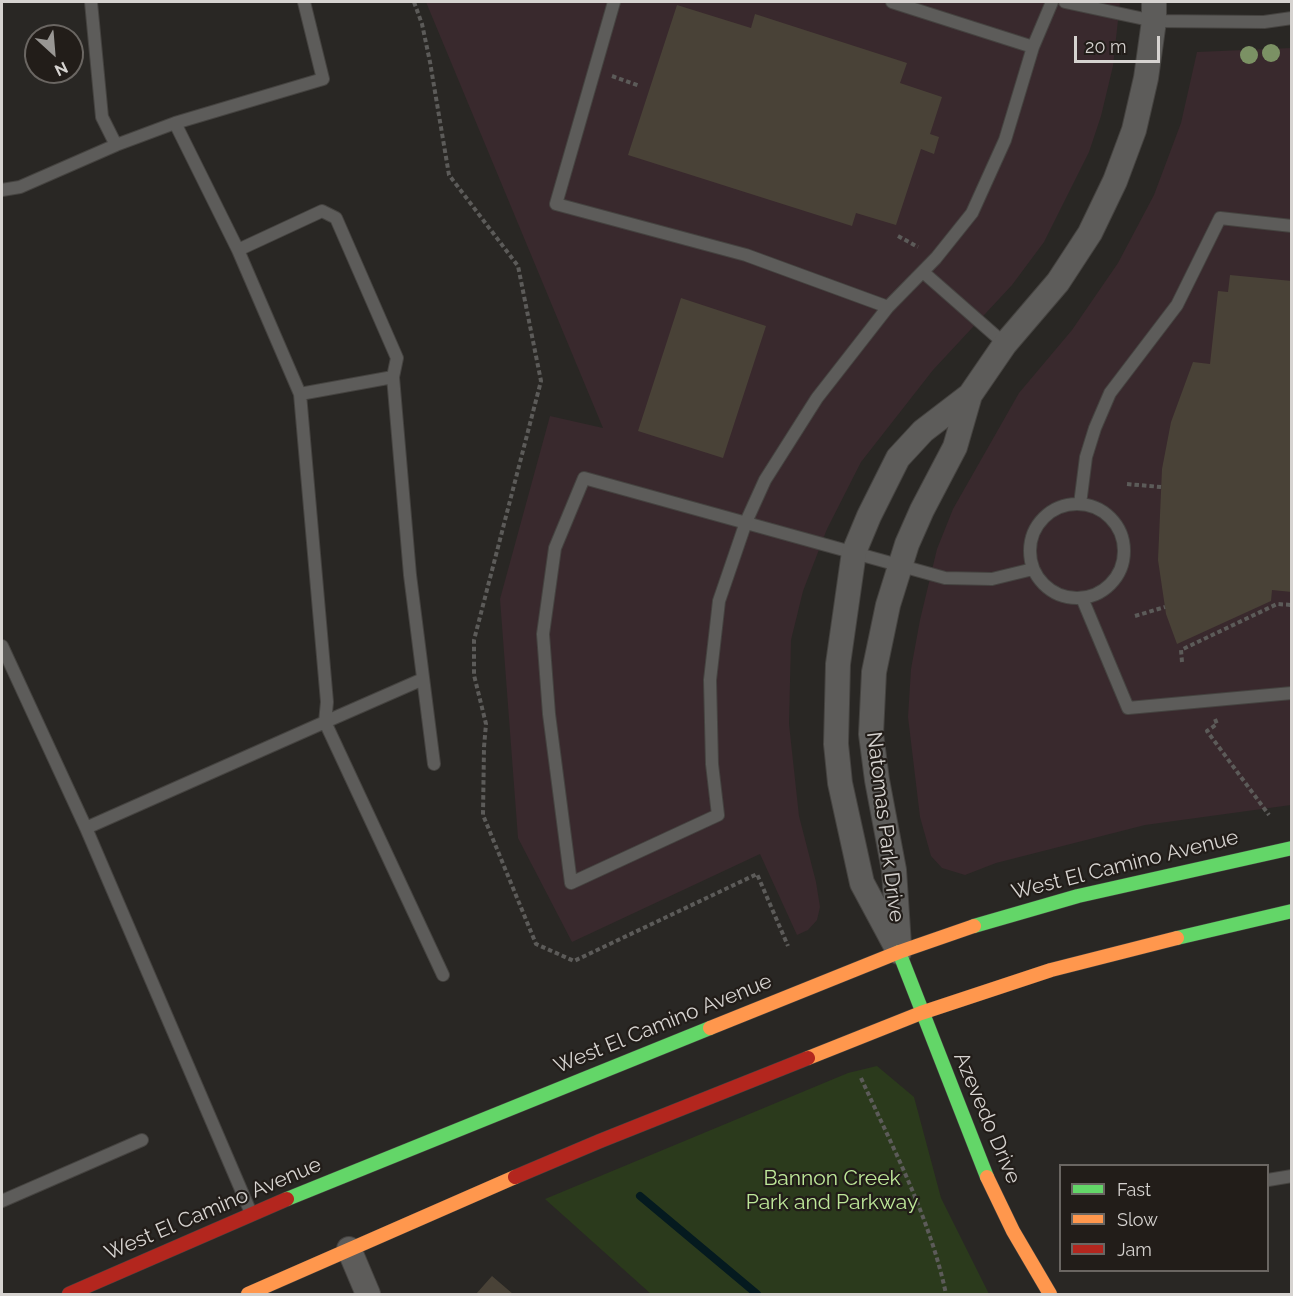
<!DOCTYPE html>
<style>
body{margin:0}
#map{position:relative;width:1293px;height:1296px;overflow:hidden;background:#292724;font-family:Raleway,sans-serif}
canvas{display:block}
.frame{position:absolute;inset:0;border:3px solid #d6d3d0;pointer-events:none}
.legend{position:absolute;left:1059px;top:1164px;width:210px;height:108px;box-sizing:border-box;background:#221d19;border:2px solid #6a6662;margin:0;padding:8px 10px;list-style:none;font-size:18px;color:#d6d3d0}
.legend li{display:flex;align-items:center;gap:12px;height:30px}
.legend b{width:30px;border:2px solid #6a6662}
.north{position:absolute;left:24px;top:24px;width:60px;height:60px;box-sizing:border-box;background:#221d19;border:2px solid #6a6662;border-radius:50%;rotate:154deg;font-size:16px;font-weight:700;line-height:24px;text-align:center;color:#d6d3d0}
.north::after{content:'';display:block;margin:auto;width:21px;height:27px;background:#999794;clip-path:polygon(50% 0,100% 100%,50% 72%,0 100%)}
.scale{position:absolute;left:1074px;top:36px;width:86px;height:27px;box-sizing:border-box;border:3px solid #d6d3d0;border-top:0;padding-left:8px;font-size:18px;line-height:21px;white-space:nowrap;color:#d6d3d0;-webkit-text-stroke:4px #221d19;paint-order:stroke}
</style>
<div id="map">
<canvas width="1293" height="1296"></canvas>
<div class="frame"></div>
<ul class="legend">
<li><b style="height:8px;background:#63d668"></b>Fast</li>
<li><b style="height:8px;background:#ff974d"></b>Slow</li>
<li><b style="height:8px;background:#b3261e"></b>Jam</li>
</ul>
<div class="north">N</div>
<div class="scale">20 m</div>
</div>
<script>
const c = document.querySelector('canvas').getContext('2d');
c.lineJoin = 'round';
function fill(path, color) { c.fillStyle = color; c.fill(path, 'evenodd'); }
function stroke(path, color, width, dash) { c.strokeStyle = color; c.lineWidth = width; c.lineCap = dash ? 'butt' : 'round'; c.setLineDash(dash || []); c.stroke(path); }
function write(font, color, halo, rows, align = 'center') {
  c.font = font + ' Raleway,sans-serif'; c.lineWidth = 4.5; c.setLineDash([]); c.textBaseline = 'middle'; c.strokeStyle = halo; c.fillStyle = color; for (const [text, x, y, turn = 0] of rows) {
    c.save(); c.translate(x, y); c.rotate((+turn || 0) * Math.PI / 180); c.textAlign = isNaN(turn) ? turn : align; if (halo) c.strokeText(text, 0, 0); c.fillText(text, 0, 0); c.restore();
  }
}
const commercial = new Path2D(`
 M426,2h694l-7,64 -12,50 -12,36 -45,90 -32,43 -79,85 -72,92 -34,67 -24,62 -12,49 -2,84 10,92 17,66 4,25 -3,13 -9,10 -11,5 -37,-81 -188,88 -54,-104 -18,-239 50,-183 53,12z
 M1291,48v757l-146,20 -149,38 -31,12 -23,-7 -11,-12 -11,-39 -12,-100 3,-48 9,-49 17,-71 16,-40 66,-116 53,-63 46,-67 36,-68 27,-72 16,-71z`);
const green = new Path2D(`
 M877,1066l37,31 27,101 48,96h-338l-106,-95 303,-126z`);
const stream = new Path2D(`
 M640,1196l117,98`);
const building = new Path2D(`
 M677,5l74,23 4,-14 152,49 -7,20 42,14 -12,37 9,3 -5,17 -13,-5 -25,76 -40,-12 -4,13 -224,-71z
 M1230,275l62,6v311l-20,-2 -1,11 -94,43 -11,-30 -8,-54 4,-91 9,-47 22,-60 17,2 8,-73 10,1z
 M681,298l85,28 -43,132 -85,-27z
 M492,1276l21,18h-37z`);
const path = new Path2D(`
 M414,2l8,22 8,38 19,113 69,91 23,115 -67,259v35l12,49 -2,23 -1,68 53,129 38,17 183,-87 31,72
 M612,76l28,10
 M898,236l20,11
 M1127,484l34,3
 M1135,616l30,-9
 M1182,662l-1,-12 96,-46 15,1
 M1215,719l2,5 -10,7 62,84
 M861,1078c32,70 69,140 85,216`);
const lane = new Path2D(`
 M614,2l-58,202 190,51 142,52
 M892,2l141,45
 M1065,2l89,19 110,1 28,-4
 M175,123l148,-44 -19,-77
 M2,190l18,-3 96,-42
 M238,250l84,-39 14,7 61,140 -4,19 -93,17
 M923,272l82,72
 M393,377l17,198 24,189
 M1080,504l6,-47 9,-29 15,-35 67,-88 43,-87 72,8
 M1030 551a47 47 0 1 1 94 0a47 47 0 1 1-94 0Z
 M1033,569l-41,10 -47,-1 -361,-100 -29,70 -12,86 6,80 22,169 147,-68 -6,-51 -2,-84 9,-79 27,-79 19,-42 52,-82 71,-91 48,-49 36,-45 33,-73 28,-93 19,-45
 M1082,598l46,110 164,-15
 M2,646l84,182 239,-106 2,-20 -27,-308 -62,-144 -63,-127 -59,22 -14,-28 -11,-115
 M423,679l-98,43 118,253
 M86,828l165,385
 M1268,1180l24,-4
 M2,1201l140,-61`);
const street = new Path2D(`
 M899,945l-5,-75 -17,-90 -6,-46 3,-62 14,-67 19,-61 15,-34 33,-63 15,-52
 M899,952l-37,-69 -22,-100 -4,-39 2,-80 16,-112 15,-36 29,-58 25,-27 47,-36 35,-51 53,-62 32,-49 25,-52 19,-51 12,-52 8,-57v-19
 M349,1249l19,45`);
const fast = new Path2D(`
 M974,926l104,-30 214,-48
 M1177,938l115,-27
 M899,952l88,225
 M287,1199l423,-171`);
const slow = new Path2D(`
 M710,1028l189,-76 75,-26
 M808,1058l113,-45 130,-43 126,-32
 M987,1177l26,54 37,63
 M248,1294l267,-117`);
const jam = new Path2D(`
 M515,1177l85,-36 208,-83
 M69,1294l218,-95`);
const trees = [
 [1271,53],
 [1249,55]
];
const streetNames = [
 ["Natomas Park Drive",885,827,83],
 ["West El Camino Avenue",1125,865,-14],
 ["West El Camino Avenue",663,1024,-22],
 ["Azevedo Drive",987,1118,67],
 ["West El Camino Avenue",213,1209,-23]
];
const parkNames = [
 ["Bannon Creek",832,1179],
 ["Park and Parkway",832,1203]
];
fill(commercial, '#39292d');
fill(green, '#2b3a1c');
stroke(stream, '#051a1f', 8);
fill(building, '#494237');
stroke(lane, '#454340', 14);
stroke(street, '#454340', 26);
stroke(fast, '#454340', 15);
stroke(slow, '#454340', 15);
stroke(jam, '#454340', 15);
stroke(path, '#5c5b59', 4, [4.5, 3]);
stroke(lane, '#5d5c5a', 12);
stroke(street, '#5d5c5a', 24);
stroke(fast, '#63d668', 14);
stroke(slow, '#ff974d', 14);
stroke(jam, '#b3261e', 14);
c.fillStyle = '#7b9164';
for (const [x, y] of trees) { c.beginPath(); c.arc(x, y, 9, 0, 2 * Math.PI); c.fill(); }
write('21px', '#d6d3d0', '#221d19', streetNames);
write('21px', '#bee899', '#221d19', parkNames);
</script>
